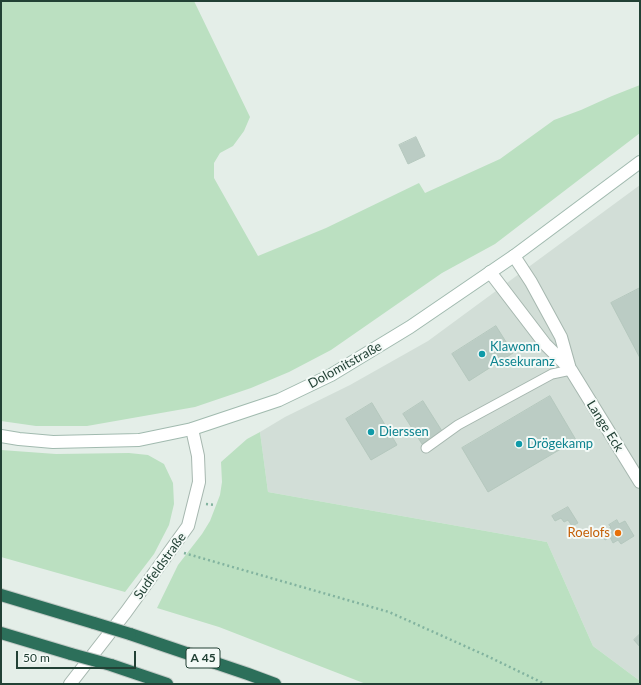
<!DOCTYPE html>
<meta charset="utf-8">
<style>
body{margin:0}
#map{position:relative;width:641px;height:685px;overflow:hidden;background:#e4eee8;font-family:Lato,sans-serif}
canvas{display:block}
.frame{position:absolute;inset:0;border:2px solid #224135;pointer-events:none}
.scale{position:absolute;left:16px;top:651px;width:120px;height:18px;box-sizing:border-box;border:2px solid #224135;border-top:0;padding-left:5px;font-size:12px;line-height:14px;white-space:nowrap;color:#224135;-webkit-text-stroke:3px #f4faf7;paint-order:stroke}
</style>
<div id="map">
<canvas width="641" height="685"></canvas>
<div class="frame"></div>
<div class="scale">50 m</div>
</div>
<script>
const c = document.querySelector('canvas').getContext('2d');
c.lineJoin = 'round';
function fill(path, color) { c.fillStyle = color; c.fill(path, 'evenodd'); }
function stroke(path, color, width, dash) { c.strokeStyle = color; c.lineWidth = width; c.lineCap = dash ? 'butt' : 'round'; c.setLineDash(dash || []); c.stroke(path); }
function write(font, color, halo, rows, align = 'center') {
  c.font = font + ' Lato,sans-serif'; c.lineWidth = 4; c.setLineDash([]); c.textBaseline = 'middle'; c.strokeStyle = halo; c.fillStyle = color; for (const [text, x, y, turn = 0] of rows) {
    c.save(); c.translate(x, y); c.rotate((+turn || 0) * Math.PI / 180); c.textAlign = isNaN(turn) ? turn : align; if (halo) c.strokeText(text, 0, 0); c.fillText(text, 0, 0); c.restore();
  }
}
const built = new Path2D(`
 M640,185v496l-47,-35 -46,-104 -279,-50 -8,-60 25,-15 65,-32 78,-44z`);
const green = new Path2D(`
 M1,1h193l56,116 -6,14 -11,15 -13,7 -6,10v15l44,78 68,-28 93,-45 6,10 75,-34 54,-39 27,-10 31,-14 28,-11v48l-145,111 -53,29 -111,77 -42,22 -38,16 -56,19 -108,19h-51l-35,-5z
 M260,432l8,60 279,50 46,104 47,35v3h-274l-147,-57 -62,-19 21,-43 24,-31 8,-13 10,-26 2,-13 -1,-20 26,-23z
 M1,450l55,4 73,-1 19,2 16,9 9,19 1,21 -5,21 -15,29 -29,38 -124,-35z`);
const building = new Path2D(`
 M416,137l9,19 -17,8 -9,-19z
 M640,288v70l-29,-55z
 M496,326l17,27 -44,28 -17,-27z
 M550,396l26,44 -88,52 -26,-44z
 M423,401l19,30 -20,13 -19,-30z
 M372,403l25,42 -26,15 -25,-41z
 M568,507l10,16 -6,3 -4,-6 -4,2 -3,-4 -6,3 -3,-5z
 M617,520l2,4 6,-3 9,15 -13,8 -3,-4 -5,3 -3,-6 -5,3 -4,-6 10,-7 -2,-2z
 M640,634v13l-6,-7z`);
const path = new Path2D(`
 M206,504l9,1
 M184,553l205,59 98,44 58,28`);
const lane = new Path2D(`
 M426,448l32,-23 94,-51 19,-4`);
const street = new Path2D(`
 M514,256l17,26 30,55 9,32
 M490,272l55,72 26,26 69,112
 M70,684l56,-72 62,-86 11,-44 -1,-26 -6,-27`);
const secondary = new Path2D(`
 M1,436l18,3 34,3 86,-2 53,-11 87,-29 52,-25 79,-48 104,-71 126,-94`);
const highway = new Path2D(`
 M1,595l93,28
 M1,633l70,21
 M130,634l118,40 27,10
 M111,665l56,19`);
const highwayBridge = new Path2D(`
 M94,623l36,11
 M71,654l40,11`);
const markers = [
 [482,354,4,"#0f9aa8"],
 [371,432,4,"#0f9aa8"],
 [519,444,4,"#0f9aa8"],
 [618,533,4,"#e8710a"]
];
const shields = [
 [203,658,34]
];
const shieldNames = [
 ["A 45",203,658]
];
const cultureNames = [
 ["Klawonn",490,347],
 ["Assekuranz",490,362],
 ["Dierssen",379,432],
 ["Drögekamp",527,444]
];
const streetNames = [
 ["Dolomitstraße",345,365,-29],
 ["Lange Eck",605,426,58],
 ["Sudfeldstraße",160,566,-54]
];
const foodNames = [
 ["Roelofs",610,533]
];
fill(built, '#d2ded7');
fill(green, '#bbe0c1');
fill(building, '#bbccc4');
stroke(building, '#b5c8be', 1);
stroke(lane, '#a6b7af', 11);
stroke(street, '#a6b7af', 14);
stroke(secondary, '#a1baaf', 14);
stroke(highway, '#c1cac6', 14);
stroke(path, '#82b39f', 2.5, [2, 3]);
stroke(lane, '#fff', 9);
stroke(street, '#fff', 12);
stroke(secondary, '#fff', 12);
stroke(highway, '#2c6f5a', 12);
stroke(highwayBridge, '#c1cac6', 14, []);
stroke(highwayBridge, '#2c6f5a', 12);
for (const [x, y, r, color] of markers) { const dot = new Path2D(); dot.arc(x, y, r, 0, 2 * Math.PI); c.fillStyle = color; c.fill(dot); stroke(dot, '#f4faf7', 1.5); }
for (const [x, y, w] of shields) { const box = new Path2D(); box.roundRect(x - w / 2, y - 10, w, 20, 3); c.fillStyle = '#f4faf7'; c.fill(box); stroke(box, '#224135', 1); }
write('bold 12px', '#224135', null, shieldNames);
write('13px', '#0d838f', '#f4faf7', cultureNames, 'left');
write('13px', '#224135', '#f4faf7', streetNames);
write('13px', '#c56008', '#f4faf7', foodNames, 'right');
</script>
